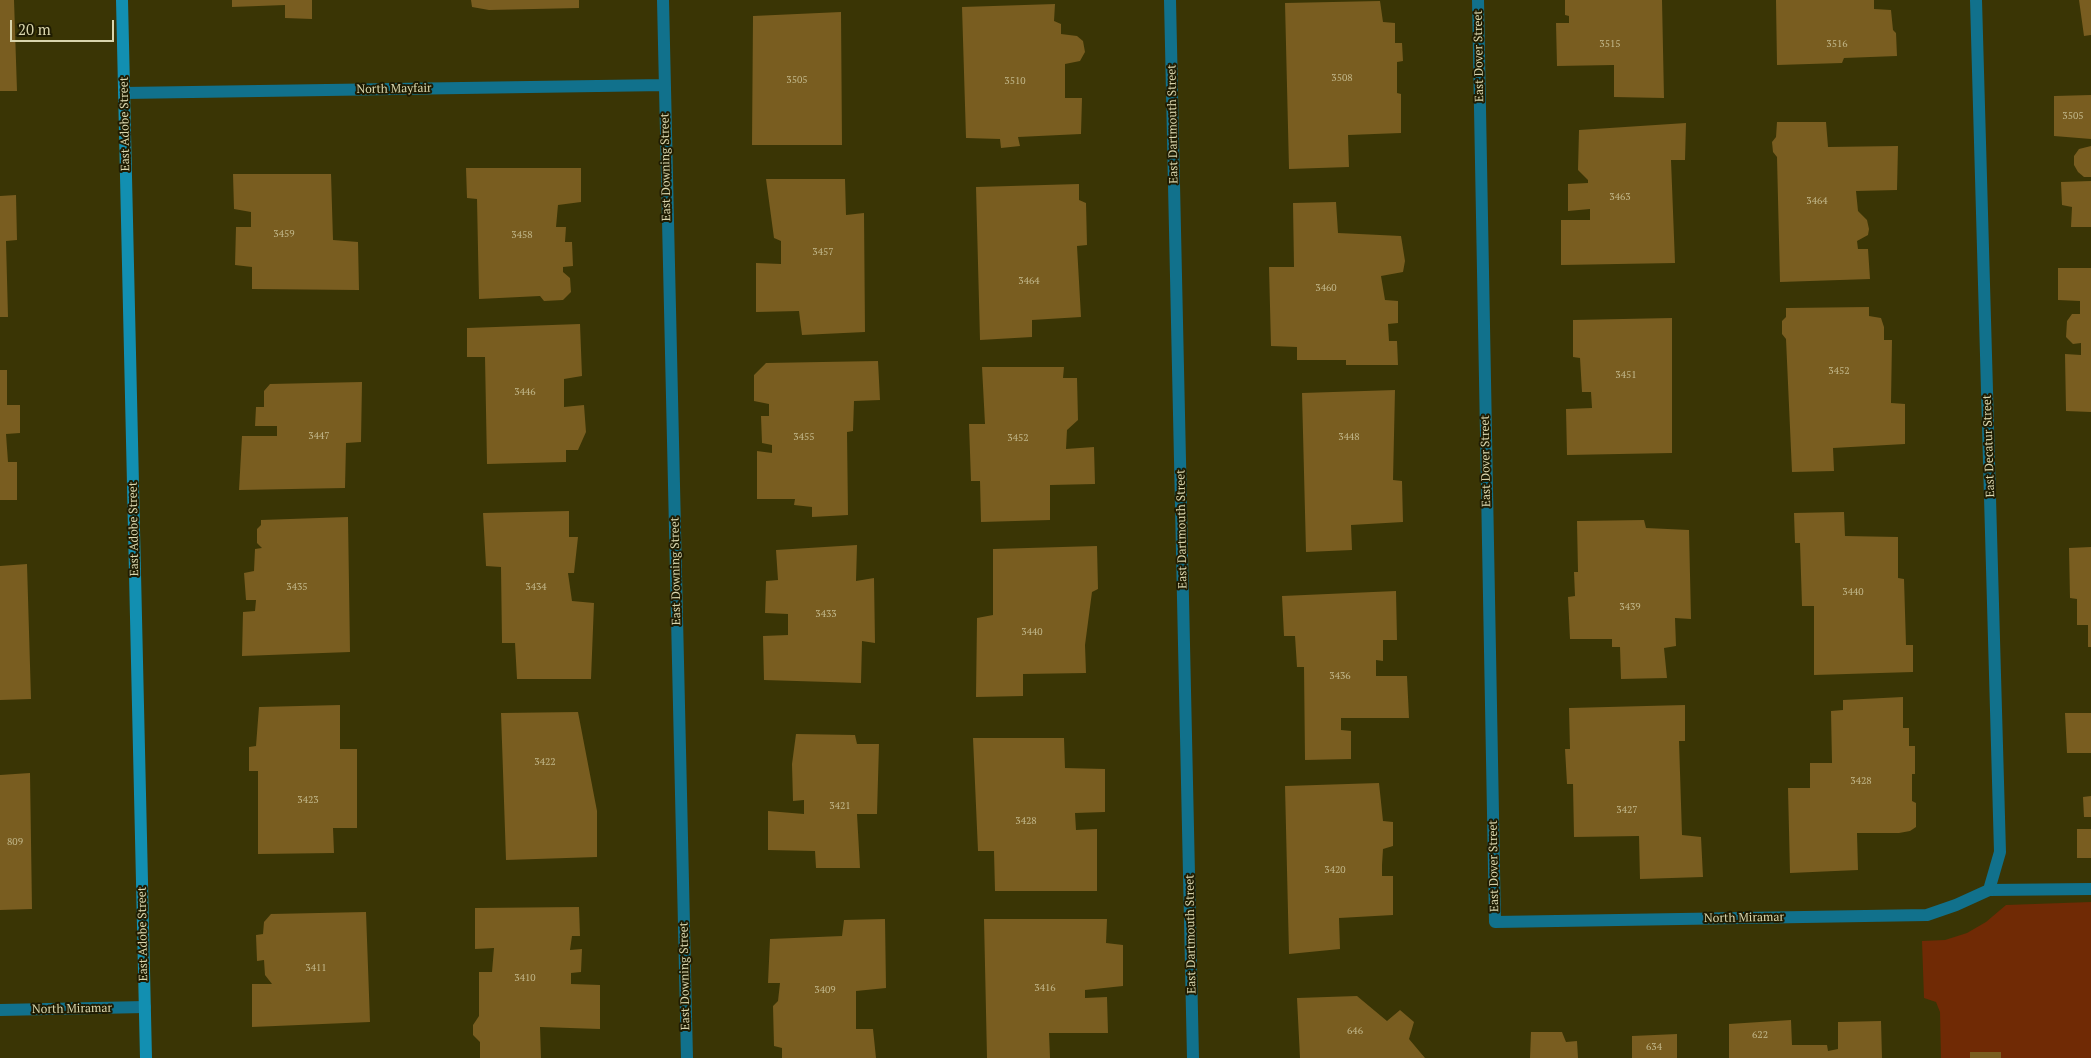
<!DOCTYPE html>
<style>
body{margin:0}
#map{position:relative;width:2091px;height:1058px;overflow:hidden;background:#3a3505;font-family:"PT Serif",serif}
canvas{display:block}
.scale{position:absolute;left:10px;top:20px;width:104px;height:22px;box-sizing:border-box;border:2px solid #d9d5ad;border-top:0;padding-left:6px;font-size:15px;line-height:18px;white-space:nowrap;color:#d9d5ad;-webkit-text-stroke:4px #1f1c02;paint-order:stroke}
</style>
<div id="map">
<canvas width="2091" height="1058"></canvas>
<div class="scale">20 m</div>
</div>
<script>
const c = document.querySelector('canvas').getContext('2d');
c.lineJoin = 'round';
function fill(path, color) { c.fillStyle = color; c.fill(path, 'evenodd'); }
function stroke(path, color, width, dash) { c.strokeStyle = color; c.lineWidth = width; c.lineCap = dash ? 'butt' : 'round'; c.setLineDash(dash || []); c.stroke(path); }
function write(font, color, halo, rows, align = 'center') {
  c.font = font + ' "PT Serif",serif'; c.lineWidth = 4; c.setLineDash([]); c.textBaseline = 'middle'; c.strokeStyle = halo; c.fillStyle = color; for (const [text, x, y, turn = 0] of rows) {
    c.save(); c.translate(x, y); c.rotate((+turn || 0) * Math.PI / 180); c.textAlign = isNaN(turn) ? turn : align; if (halo) c.strokeText(text, 0, 0); c.fillText(text, 0, 0); c.restore();
  }
}
const green = new Path2D(`
 M2091,902v156h-150l-1,-46 -4,-10 -12,-4 -2,-57 23,-1 22,-7 19,-11 20,-17z`);
const building = new Path2D(`
 M0,0h14l3,91h-17z
 M232,0h80v19l-27,-1v-13l-53,2z
 M471,0h108v8l-90,2 -17,-3z
 M1565,0h97l2,98 -50,-1v-32l-57,1 -1,-43h13v-7l-4,-1z
 M1776,0h98v9l17,1 2,20 3,3 1,23 -53,2 -2,5 -65,2z
 M2079,0h12v35l-7,1z
 M1380,1l3,21 12,1v20h7l1,18 -6,1v31l4,1v39l-53,2 1,32 -60,2 -4,-166z
 M1055,4l-1,17 7,3v10l16,2 6,5 2,11 -5,9 -15,3v34h17l-1,36 -63,3 2,9 -19,2 -1,-9 -34,-1 -4,-131z
 M841,12l1,133h-90l1,-129z
 M2091,95v44l-37,-3v-40z
 M1777,122h49l2,25 70,-1 -1,44 -41,1 2,20 9,9 2,9 -1,6 -11,6 1,8h10l2,30 -90,3 -3,-125 -4,-5 -1,-10 4,-5z
 M1686,123l-1,37h-14l4,103 -114,2v-45h29v-11l-22,2v-27l20,-1v-3l-10,-10 1,-40z
 M2091,146v31h-7l-6,-5 -4,-7v-9l5,-7z
 M466,168h115v34l-23,3 -2,22h10l-1,15h7l1,24 -10,1v5l7,6 1,14 -8,8 -19,1 -4,-5 -61,3 -2,-100 -10,-1z
 M233,174h98l2,66 25,2 1,48 -107,-1v-22l-17,-2 1,-38h15v-15l-17,-3z
 M766,179h79l1,36 18,-2 1,119 -63,3 -3,-24 -43,1v-49l25,1v-23l-7,-3z
 M2091,181v46h-20l1,-20 -10,-2 -1,-23z
 M1079,184v16l7,3 1,42 -10,1 4,71 -49,3v17l-52,3 -4,-153z
 M16,195l1,45 -11,1 2,76h-8v-121z
 M1336,202l2,31 63,3 4,25 -2,11 -22,4 4,24 13,1v22l-10,1 1,17h8l1,24h-52v-5h-49v-13l-26,-1 -2,-79h25l-1,-64z
 M2058,268h33v144l-25,-1 -1,-57 16,1v-12l-8,1 -7,-7 1,-16 5,-7h8v-13l-22,-1z
 M1869,307v9l12,2 3,9v13h8l-1,63 14,1v40l-72,4 1,23 -42,1 -6,-133 -4,-5v-13l4,-4v-9z
 M1672,318v135l-105,2 -1,-46 26,-1 -1,-16h-9l-2,-34 -7,-1v-37z
 M580,324l2,52 -18,3v28l20,-2 2,27 -8,18h-12v12l-79,2 -2,-107h-18v-29z
 M878,361l2,39 -26,1 -1,30 -6,1 1,83 -36,2v-10l-18,-2 1,-6h-38v-48l15,2v-8l-10,-2 -1,-27h8v-12l-15,-3v-26l12,-12z
 M982,367h82l-1,11h14l1,42 -11,10 -1,19 28,-2 1,37 -45,1v35l-69,2 -1,-41h-9l-2,-57h16z
 M0,370h7v35h13v28l-14,1 2,28h9v38h-17z
 M362,382l-1,60 -15,1 -1,45 -106,2 3,-54h35v-10h-22l1,-19h8v-16l6,-7z
 M1395,390l-2,90 9,1 1,41 -52,3 1,25 -46,2 -4,-159z
 M569,511v26h9l-4,36h-6l4,28 22,2 -3,76h-74l-2,-36h-13l-1,-76 -15,-1 -3,-53z
 M1844,512l1,24 53,1v41l6,1 2,66h7v27l-99,3v-69h-12l-2,-63h-5l-1,-30z
 M348,517l2,135 -108,4 1,-44 12,-1 1,-11h-10l-2,-27 10,-2 1,-22 7,-1 -5,-5v-14l4,-4v-5z
 M1644,520l2,8 43,2 2,89 -16,-1 1,28 -12,2 3,30 -46,1 -1,-32h-8v-8h-42l-2,-42 7,-1 -1,-24h4l-1,-51z
 M857,545l-1,36 18,-3 1,65 -13,-2 -1,42 -97,-3 -1,-44 25,-1v-21l-23,-1 1,-32 12,-1 -2,-30z
 M1097,546l1,43 -6,3 -7,53 1,28 -63,1v22l-47,1 1,-79 16,-3v-66z
 M2091,547v100h-3v-22h-11v-26l-7,-1 -1,-50z
 M27,564l4,135 -31,1v-134z
 M1396,591l1,49h-14v21l-7,-1v16h31l2,42h-68v12l10,1v28l-46,1 -1,-93h-7l-2,-31h-11l-2,-40z
 M1903,697v31h6v18h6v28h-3v27l4,2v24l-6,4 -11,2h-42l1,37 -68,3 -2,-85h22v-25h22l-1,-52 12,-1v-10z
 M340,705v44h17v79h-24l1,25 -76,1v-83h-9v-24l7,-1 3,-39z
 M1685,705v36h-6l3,94 19,2 2,40 -63,2 -1,-43 -65,1 -1,-53h-6l-2,-35h5l-1,-41z
 M578,712l19,99v46l-91,3 -5,-147z
 M2065,713h26v40h-24z
 M796,734l59,1 2,9h22l-2,70h-20l3,54h-44l-1,-17 -47,-1v-39l36,3v-14l-11,1 -1,-37z
 M973,738h91l1,30 40,1v43l-30,1 1,17 21,-1v62h-102l-1,-40h-16z
 M30,773l2,136 -32,1v-135z
 M1379,783l4,38 10,1v24l-10,3 -1,16v11h11v39l-54,3 1,31 -51,5 -4,-168z
 M2091,796v21h-7l-1,-20z
 M2077,829h14v29h-14z
 M579,907l1,29h-8l-2,14 12,-1 -1,23 -10,1v11l29,1v44l-60,-2 1,31h-61v-16l-7,-7v-10l6,-9v-44h13l2,-24 -19,1v-41z
 M366,912l4,110 -118,5v-43h20l-7,-9 -1,-15 -7,1 -1,-26 7,-1 1,-12 7,-8z
 M885,919l1,69 -30,3v38h17l3,29h-94v-10l-8,-2 -1,-40 5,-5 2,-18h-12l2,-44 72,-3 2,-16z
 M984,919h123l-1,24 17,2v41l-38,4v8l22,-1 1,36h-59l1,25h-63z
 M1357,996l30,25 13,-11 14,12 -5,17 16,19h-125l-3,-60z
 M1791,1020l1,25h35l1,6 10,-2v-27l43,-1 1,37h-153v-34z
 M1531,1032h31l4,10 11,-1 1,17h-48z
 M1677,1034v24h-45v-22z
 M1970,1052h31v6h-31z`);
const lane = new Path2D(`
 M1989,890l102,-1`);
const street = new Path2D(`
 M663,0l24,1058
 M1170,0l23,1058
 M1478,0l17,922 432,-7 29,-10 33,-15 11,-38 -24,-852
 M124,93l541,-8
 M0,1010l145,-3`);
const secondary = new Path2D(`
 M122,0l24,1058`);
const numberNames = [
 ["3515",1610,44],
 ["3516",1837,44],
 ["3508",1342,78],
 ["3505",797,80],
 ["3510",1015,81],
 ["3505",2073,116],
 ["3463",1620,197],
 ["3464",1817,201],
 ["3459",284,234],
 ["3458",522,235],
 ["3457",823,252],
 ["3464",1029,281],
 ["3460",1326,288],
 ["3452",1839,371],
 ["3451",1626,375],
 ["3446",525,392],
 ["3447",319,436],
 ["3455",804,437],
 ["3448",1349,437],
 ["3452",1018,438],
 ["3435",297,587],
 ["3434",536,587],
 ["3440",1853,592],
 ["3439",1630,607],
 ["3433",826,614],
 ["3440",1032,632],
 ["3436",1340,676],
 ["3422",545,762],
 ["3428",1861,781],
 ["3423",308,800],
 ["3421",840,806],
 ["3427",1627,810],
 ["3428",1026,821],
 ["809",15,842],
 ["3420",1335,870],
 ["3411",316,968],
 ["3410",525,978],
 ["3416",1045,988],
 ["3409",825,990],
 ["646",1355,1031],
 ["622",1760,1035],
 ["634",1654,1047]
];
const streetNames = [
 ["East Dover Street",1479,56,-91],
 ["North Mayfair",394,89,-1],
 ["East Adobe Street",125,124,-91],
 ["East Dartmouth Street",1173,124,-91],
 ["East Downing Street",666,167,-91],
 ["East Decatur Street",1989,446,-92],
 ["East Dover Street",1486,461,-91],
 ["East Adobe Street",134,529,-91],
 ["East Dartmouth Street",1182,529,-91],
 ["East Downing Street",676,571,-91],
 ["East Dover Street",1494,866,-91],
 ["North Miramar",1744,918,-1],
 ["East Adobe Street",143,934,-91],
 ["East Dartmouth Street",1191,934,-91],
 ["East Downing Street",685,976,-91],
 ["North Miramar",72,1009,-1]
];
fill(green, '#702a05');
fill(building, '#795d20');
stroke(lane, '#11718c', 12);
stroke(street, '#11718c', 12);
stroke(secondary, '#128fb1', 12);
write('10px', '#c1b78a', null, numberNames);
write('12px', '#d9d5ad', '#1f1c02', streetNames);
</script>
